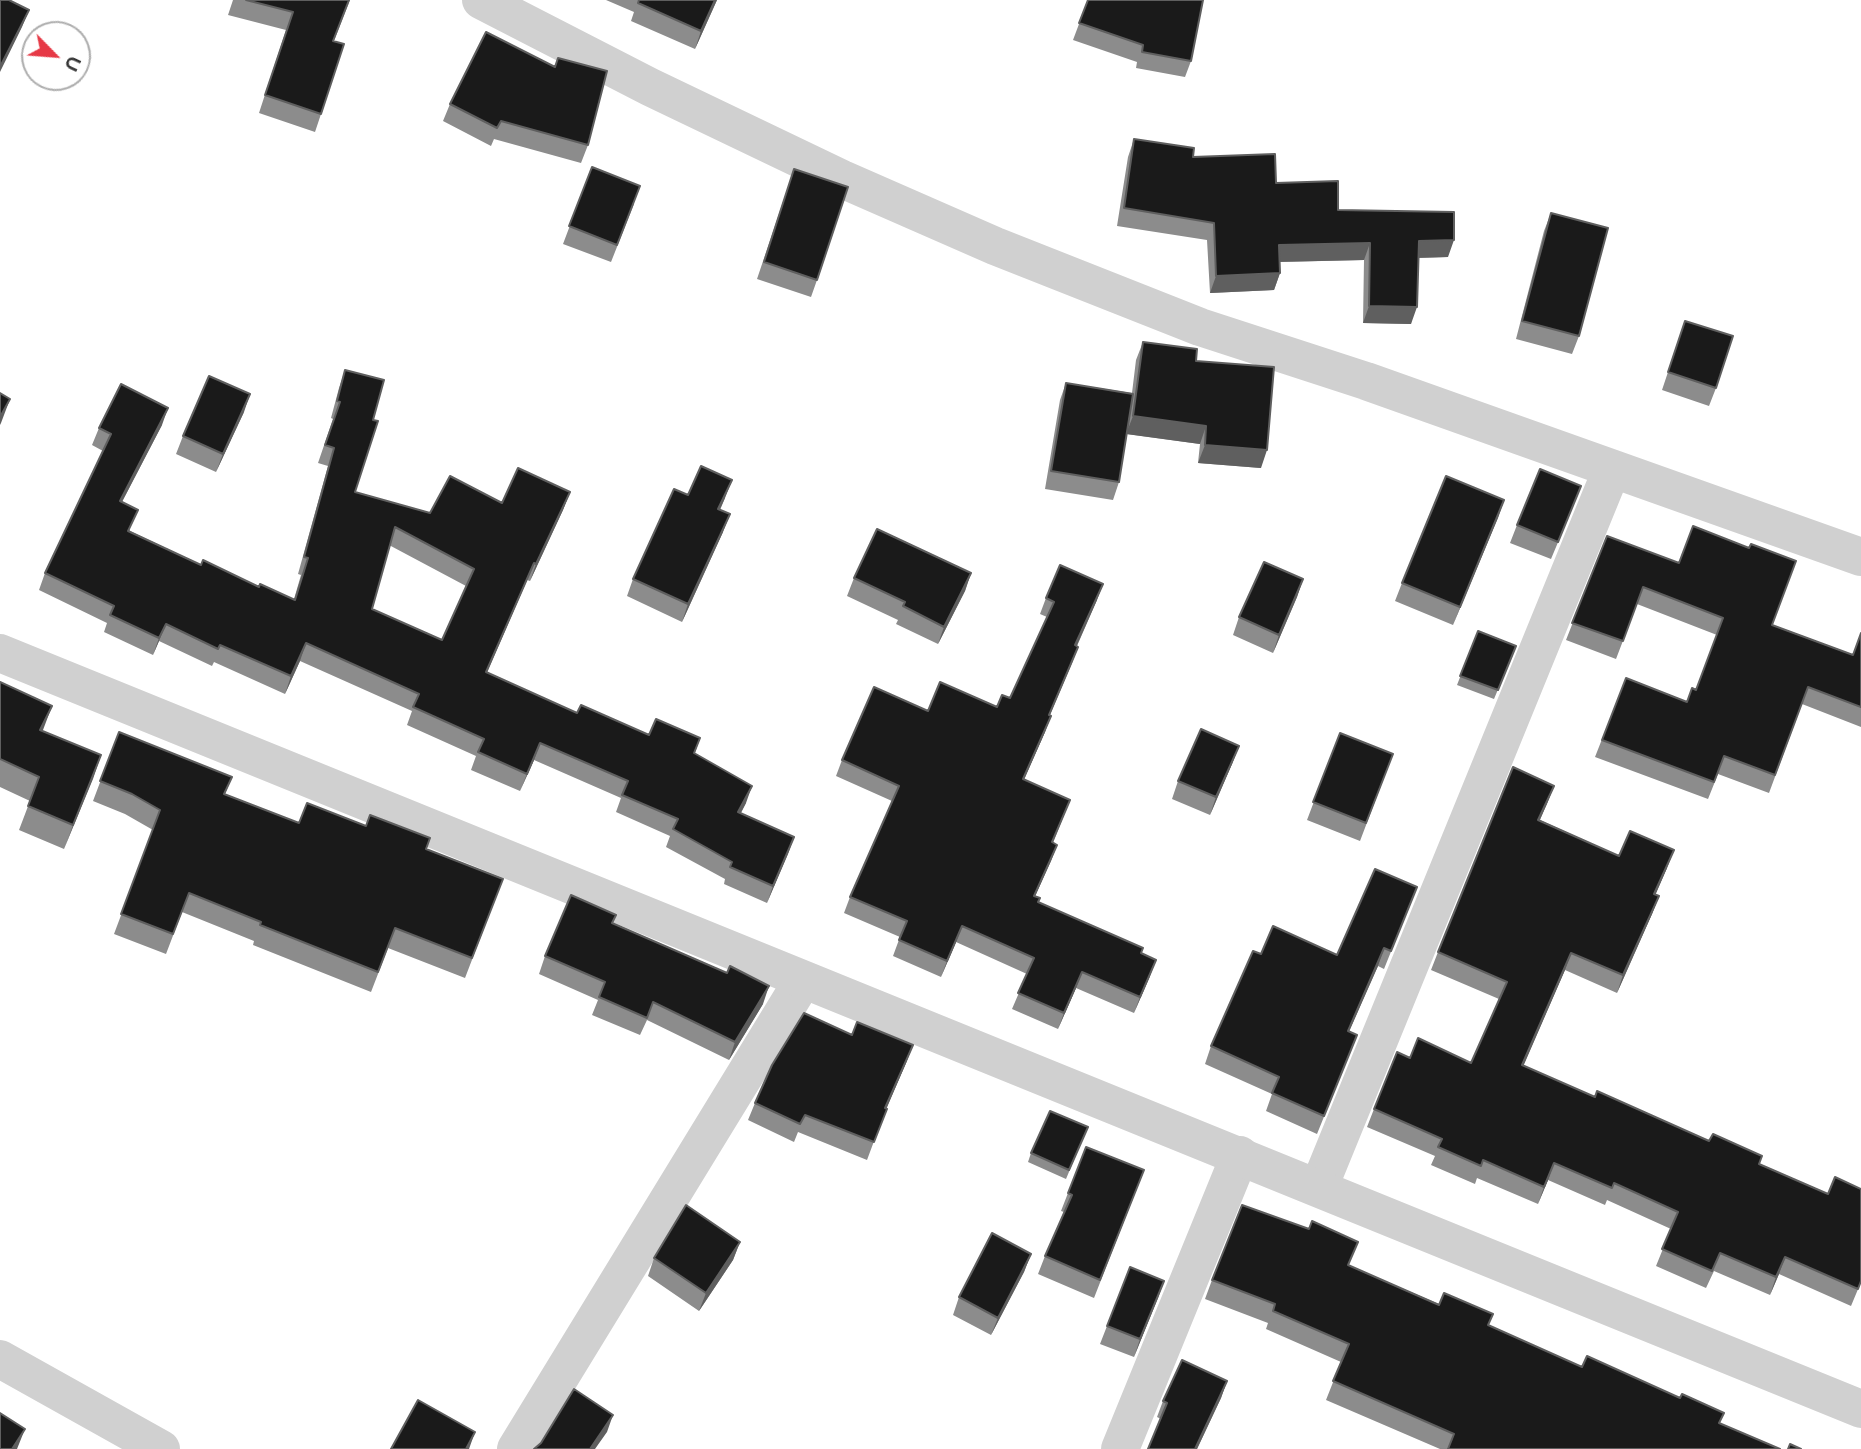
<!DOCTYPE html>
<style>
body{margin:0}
#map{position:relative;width:1861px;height:1449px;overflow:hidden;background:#fff;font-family:Raleway,sans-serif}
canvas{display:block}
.north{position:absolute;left:21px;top:21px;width:70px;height:70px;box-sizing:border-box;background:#fff;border:2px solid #adadad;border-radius:50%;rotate:115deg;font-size:19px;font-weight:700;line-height:28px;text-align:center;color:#333}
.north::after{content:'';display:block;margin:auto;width:24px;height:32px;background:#e63946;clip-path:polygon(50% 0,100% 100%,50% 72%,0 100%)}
</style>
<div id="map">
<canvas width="1861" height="1449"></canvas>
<div class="north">U</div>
</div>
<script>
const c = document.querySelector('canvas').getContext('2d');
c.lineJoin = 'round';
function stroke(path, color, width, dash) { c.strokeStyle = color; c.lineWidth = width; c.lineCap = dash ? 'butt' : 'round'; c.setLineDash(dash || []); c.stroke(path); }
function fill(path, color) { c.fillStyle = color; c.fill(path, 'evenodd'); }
const minor = new Path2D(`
 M481,0l169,87 192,92 153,67 205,81 166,54 495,176
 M1319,1187l293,-718
 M0,1359l161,90
 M516,1449l287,-469
 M1120,1449l120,-294`);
const tertiary = new Path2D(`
 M0,653c620,252 1241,502 1861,756`);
const wall = new Path2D(`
 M233,0h117l-16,41 -13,73 -6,18 -56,-19 27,-83 -58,-15z
 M606,0h111l-22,49 -64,-28 3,-9z
 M1088,0l103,61 -6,16 -49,-9 1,-6 -64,-22z
 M558,58l30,87 -7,18 -87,-24 -3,7 -48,-25 7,-17 105,-37z
 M1134,139l142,44 172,74 -30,1 -7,66 -48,-1 1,-63 -84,2v11l-6,17 -64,3 -3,-53 -90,-14 11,-69z
 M592,167l42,37 -23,58 -48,-18z
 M794,169l23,111 -6,17 -54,-18z
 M1551,213l28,123 -7,18 -56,-15 28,-108z
 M1685,321l31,67 -7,18 -47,-16z
 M1143,342l53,19 65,107 -63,-5 2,-19 -73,-10 -8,48 -6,18 -68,-11 15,-89 6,-17 66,10 4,-33z
 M345,370l10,122 75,21 72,-10 68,-11 -7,18 -33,71 -3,-1 -40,93 90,40 72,22 51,3 -5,15 51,50 -5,10 53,24 -27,66 -43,-19 1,-5 -59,-32 4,-11 -54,-24 5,-14 -87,-38 -14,31 -49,-21 5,-14 -69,-31 5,-14 -112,-50 -15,33 -71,-32 -2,4 -53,-25 -6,14 -49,-23 3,-9 -68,-33 6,-17 58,-122 -11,-6 7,-17 63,-3 -40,77 8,29 71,34 93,34 7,-24 -3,-1 30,-108 -10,-3 15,-44 -2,-1 8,-30zM389,545l77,41 -24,54 -70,-31z
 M244,412l-28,60 -40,-18 7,-18z
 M688,495l37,3 -5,12 3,22 -41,90 -55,-26 6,-17z
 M1504,500l-51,125 -58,-24 7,-18z
 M1574,504l-23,55 -41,-16 7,-18z
 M1607,536l165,89 81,30 8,-22v94l-59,-23 -33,89 -51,-19 -10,25 -113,-42 31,-79 61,24 9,-12 21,-55 -80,-31 -21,55 -50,-19z
 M971,573l-6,18 -27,53 -42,-20 2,-4 -51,-24 7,-18z
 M1303,579l-6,18 -24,56 -40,-18 6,-18z
 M1046,598l51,2 -20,46 1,1 -29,69 -4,16 -21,48 46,20 -17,43 4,2 -22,51 3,7 103,50 9,23 -16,37 -58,-25 -18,41 -46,-20 15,-35 -71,-32 -15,35 -48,-21 7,-19 -56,-24 6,-16 42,-96 -56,-25 6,-16 86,-49 69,-4 13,-9 37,-81 -7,-3z
 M1478,631l38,15 -22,53 -37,-14z
 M0,682l42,49 59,24 -37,94 -45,-19 11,-29 -30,-14z
 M119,732l113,45 -7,17 74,29 127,26 77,30 -38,99 -77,-30 -17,44 -118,-47 1,-4 -72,-29 -16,42 -52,-20 39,-104 -28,-16 -32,-13z
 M1340,733l53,21 -33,87 -53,-21z
 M1239,746l-7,18 -22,51 -38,-16 6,-18z
 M1554,786l-14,34 79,36 48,12 -12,27 4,1 -7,18 -35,79 -52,-23 -42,96 72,31 164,67 102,118 -10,24 -72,-32 -9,21 -56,-24 -8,17 -50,-22 15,-37 -64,-29 -2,5 -57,-25 -10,24 -61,-26 -2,6 -44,-19 4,-9 -68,-29 7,-18 36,-51 61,5 28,-64 -68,-29 7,-18z
 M1417,887l-33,82 -6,-3 -29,66 8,3 -40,99 -51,-23 6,-17 -67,-30 6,-18 50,-92 76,1z
 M613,923l150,81 -34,56 -82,-40 -7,15 -48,-20 6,-15 -59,-26 6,-18z
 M852,1035l61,10 -7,18 -20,46 -19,51 -69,-28 -4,10 -46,-22 7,-17z
 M1084,1136l-18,43 -38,-17 3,-9z
 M1137,1188l-43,110 -56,-24 7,-18 19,-44 -3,-1 7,-18z
 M1309,1229l40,37 140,59 93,42 198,82h-340l-114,-49 15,-38 -75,-33 2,-6 -63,-24 7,-19z
 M740,1242l-7,18 -34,51 -51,-35 6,-18z
 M1031,1254l-7,18 -33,63 -38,-20 6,-18z
 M1130,1267l34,14 -30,76 -34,-13z
 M1227,1381l-6,17 -24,51h-49l13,-30 -4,-2 6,-16z`);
const shadedWall = new Path2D(`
 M715,0h2l-22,49 6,-18z
 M29,10l-7,17 -22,45v-5z
 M1454,240l-6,17 -36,1 7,-17z
 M1370,243l-6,17 -91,2 6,-17z
 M1280,273l-6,17 -64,3 6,-17z
 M1369,306l48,1 -6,17 -48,-1z
 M250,394l-6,18 -28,60 7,-18z
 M10,399l-9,24 -1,2v-8z
 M168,408l-6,17 -49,94 7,-18z
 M1133,416l73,10 -6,18 -74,-10z
 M1205,445l62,5 -6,18 -63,-5z
 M732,480l-7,18 -13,29 6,-18z
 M570,492l-7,18 -33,71 6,-17z
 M1504,500l-6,18 -45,107 7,-18z
 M730,514l-7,18 -41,90 6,-18z
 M534,563l-7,17 -48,110 7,-18z
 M971,573l-6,18 -27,53 6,-17z
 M1303,579l-6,18 -24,56 6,-18z
 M1103,584l-6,16 -27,61 5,-16z
 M166,624l-7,17 -6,14 6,-17z
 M306,643l-6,18 -15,33 6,-18z
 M1078,647l-6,16 -29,68 6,-16z
 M52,706l-9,24 -11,24 8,-24z
 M1051,716l-6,16 -28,63 6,-16z
 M540,743l-6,17 -14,31 7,-17z
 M1239,746l-7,18 -22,51 6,-18z
 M101,755l-8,24 -29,70 9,-24z
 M752,786l-6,17 -14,26 6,-17z
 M1554,786l-7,18 -15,33 6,-17z
 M794,837l-6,17 -21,49 6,-17z
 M1057,845l-6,16 -23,51 6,-16z
 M1674,850l-7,18 -19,44 6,-18z
 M1659,896l-7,18 -35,79 6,-18z
 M962,926l-6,16 -15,35 6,-16z
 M1384,948l-6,18 -37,83 7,-18z
 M1571,953l-6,17 -49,113 6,-18z
 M1156,960l-6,16 -16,37 6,-16z
 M1082,972l-6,16 -18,41 6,-16z
 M769,986l-6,18 -34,56 6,-18z
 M913,1045l-7,18 -27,63 6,-18z
 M1554,1163l-6,17 -10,24 6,-17z
 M740,1242l-7,18 -34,51 7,-18z
 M1031,1254l-7,18 -33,63 7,-17z
 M1785,1257l-6,17 -9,21 6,-18z
 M1164,1281l-6,17 -24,59 6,-18z
 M1227,1381l-6,17 -24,51h-2z
 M613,1415l-6,17 -12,17h-5z
 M25,1429l-8,20h-5z
 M475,1432l-6,17h-3z`);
const building = new Path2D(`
 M0,0h9l20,10 -29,57z
 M246,0h103l-16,41 11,3 -23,70 -56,-19 28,-83z
 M639,0h76l-14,31 -63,-28z
 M1088,0h115l-12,61 -49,-9 1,-7 -64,-22z
 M486,32l69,35 3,-9 49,13 -19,74 -87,-24 -4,7 -47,-24z
 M1134,139l60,9 -1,9 82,-3 1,29 62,-2v29l116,2v28l-35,1 -2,66 -48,-1 1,-63 -91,2 1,28 -64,3 -2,-53 -90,-15z
 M592,167l48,19 -23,59 -48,-19z
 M794,169l54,18 -31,93 -53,-18z
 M1551,213l57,15 -29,108 -57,-15z
 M1685,321l48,15 -17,52 -48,-16z
 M1143,342l54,7 -1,12 78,6 -7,83 -62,-5 1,-19 -73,-10z
 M345,370l39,10 -11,40 5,1 -23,71 75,21 20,-37 52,27 16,-35 52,24 -34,72 -2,-1 -48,109 91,41 4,-8 68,30 7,-16 44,19 -6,15 58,33 -14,26 56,25 -21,49 -43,-19 2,-5 -59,-33 5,-10 -56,-24 6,-14 -88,-38 -13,31 -49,-22 6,-13 -71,-32 6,-13 -113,-51 -15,33 -71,-31 -2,4 -52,-25 -7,14 -49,-23 4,-9 -69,-33 66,-139 -12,-6 22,-44 47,24 -48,93 18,9 -10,21 73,34 2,-5 56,27 1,-3 35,16 13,-42 -4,-1 30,-109 -9,-3 15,-43 -3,-1zM395,527l79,42 -32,71 -70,-31z
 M209,376l41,18 -27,60 -40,-18z
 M1066,383l67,11 -14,88 -68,-11z
 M0,393l10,6 -10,18z
 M701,466l31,14 -14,29 12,5 -42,90 -55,-25 41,-90 14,6z
 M1540,469l41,17 -23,56 -41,-17z
 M1446,476l58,24 -44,107 -58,-24z
 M1693,526l56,22 2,-4 45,17 -24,64 81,30 8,-22v74l-53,-20 -33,88 -51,-19 -10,26 -112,-42 24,-62 61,24 5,-14 4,2 27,-72 -80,-31 -20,54 -51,-18 35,-87 72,27z
 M877,529l94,44 -27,54 -41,-21 2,-4 -51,-24z
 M1264,562l39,17 -24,56 -40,-18z
 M1060,565l43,19 -28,61 3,2 -29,68 2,1 -28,63 47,21 -18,42 5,3 -23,51 6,2 -2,4 105,46 -2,5 15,7 -16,37 -58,-25 -18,41 -46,-20 16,-35 -72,-32 -15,35 -48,-21 8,-19 -57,-24 49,-111 -57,-26 32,-73 54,24 12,-29 57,25 5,-12 8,3 44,-96 -8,-4z
 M1478,631l38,15 -18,44 -38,-14z
 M0,682l52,24 -12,24 61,25 -28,70 -45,-19 11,-29 -39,-18z
 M1201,729l38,17 -23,51 -38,-16z
 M119,732l113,45 -8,17 75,29 8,-20 59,23 4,-11 60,23 -4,11 77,30 -31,79 -77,-30 -17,44 -118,-47 1,-3 -72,-29 -16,41 -52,-20 39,-104 -28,-16 -32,-13z
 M1340,733l53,21 -27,69 -53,-21z
 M1513,767l41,19 -16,34 81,36 11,-25 44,19 -20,44 5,2 -36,79 -52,-22 -49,112 73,32 2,-6 112,50 4,-7 49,22 -3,8 69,30 7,-17 26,12v92l-3,8 -73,-32 -9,20 -56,-24 -8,18 -50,-22 16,-37 -64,-29 -2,5 -58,-25 -10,24 -61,-27 -2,6 -43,-19 4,-8 -68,-30 23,-57 13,6 8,-20 53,25 36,-81 -69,-30z
 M1375,869l42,18 -26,64 -7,-3 -36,83 9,4 -33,81 -52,-23 7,-16 -68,-31 42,-95 8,3 12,-28 64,29z
 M571,895l45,20 -4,8 115,50 3,-7 39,20 -34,56 -82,-40 -6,16 -48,-21 6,-15 -60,-26z
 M804,1013l48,22 5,-13 56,23 -28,63 2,1 -13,33 -69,-27 -5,9 -45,-21 17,-38z
 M1050,1111l38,16 -19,43 -38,-17z
 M1086,1147l58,23 -44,110 -55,-24 27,-61 -4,-2z
 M686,1205l54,37 -34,51 -52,-35z
 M1242,1205l67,24 3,-8 46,21 -10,23 91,40 5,-12 49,21 -5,11 94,42 5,-11 93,42 2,-4 42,19 -5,10 61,26h-332l6,-15 -121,-53 16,-37 -76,-33 2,-7 -63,-24z
 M992,1233l39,21 -33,64 -39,-21z
 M1130,1267l34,14 -24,58 -33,-13z
 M1182,1360l45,21 -32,68h-47l19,-46 -4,-2z
 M574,1389l39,26 -23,34h-56l7,-6z
 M418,1400l57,32 -9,17h-75z
 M0,1413l25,16 -13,20h-12z
 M1790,1444l11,5h-13z`);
stroke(minor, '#d0d0d0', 38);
stroke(tertiary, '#d0d0d0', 38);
fill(wall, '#8c8c8c');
fill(shadedWall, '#5f5f5f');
fill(building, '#1a1a1a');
stroke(building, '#5f5f5f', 2);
</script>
